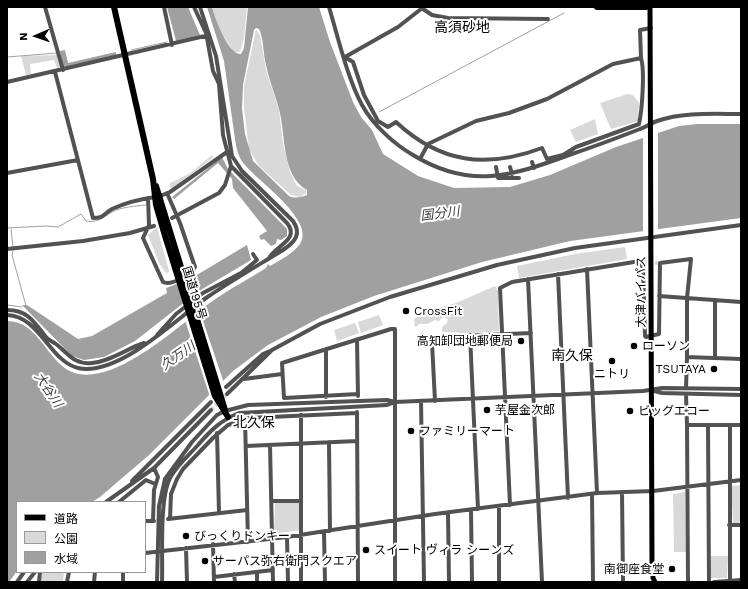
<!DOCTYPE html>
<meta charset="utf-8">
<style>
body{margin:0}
#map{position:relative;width:748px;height:589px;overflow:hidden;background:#fff;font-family:"Work Sans","Noto Sans JP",sans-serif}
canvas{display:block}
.frame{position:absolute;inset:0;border:8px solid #000;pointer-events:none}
.legend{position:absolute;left:16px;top:501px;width:130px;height:72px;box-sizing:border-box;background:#fff;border:1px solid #999;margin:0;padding:5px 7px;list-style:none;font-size:12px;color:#000}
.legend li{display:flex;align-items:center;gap:8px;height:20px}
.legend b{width:20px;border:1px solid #999}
.north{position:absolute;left:16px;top:16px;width:40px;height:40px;-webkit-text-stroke:3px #fff;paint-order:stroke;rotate:268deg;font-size:11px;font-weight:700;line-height:16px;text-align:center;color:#000}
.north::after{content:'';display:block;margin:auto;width:14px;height:18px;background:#000;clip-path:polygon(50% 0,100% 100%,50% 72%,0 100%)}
</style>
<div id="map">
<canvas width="748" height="589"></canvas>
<div class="frame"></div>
<ul class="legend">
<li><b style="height:5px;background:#000"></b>道路</li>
<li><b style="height:11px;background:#d9d9d9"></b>公園</li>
<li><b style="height:11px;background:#a0a0a0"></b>水域</li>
</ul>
<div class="north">N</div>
</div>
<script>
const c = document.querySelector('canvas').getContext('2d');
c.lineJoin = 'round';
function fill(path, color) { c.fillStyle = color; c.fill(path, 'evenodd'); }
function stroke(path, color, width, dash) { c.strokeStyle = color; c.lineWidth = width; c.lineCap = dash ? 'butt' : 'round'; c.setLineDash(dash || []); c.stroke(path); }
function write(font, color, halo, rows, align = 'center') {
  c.font = font + ' "Work Sans","Noto Sans JP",sans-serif'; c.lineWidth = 4; c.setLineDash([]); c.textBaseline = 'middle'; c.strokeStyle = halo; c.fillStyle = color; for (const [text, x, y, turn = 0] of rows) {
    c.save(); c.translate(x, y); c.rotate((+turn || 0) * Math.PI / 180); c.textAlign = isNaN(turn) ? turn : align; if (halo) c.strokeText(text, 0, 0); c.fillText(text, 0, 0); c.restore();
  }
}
const green = new Path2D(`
 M212,7h35l-3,31 -4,14h-6l-14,-21z
 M256,29l4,6 6,35 13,40 4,34 7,28 7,14 9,4v3l-6,4 -9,-2 -32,-29 -10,-17 -5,-42v-21z
 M58,55l3,13h-4l-3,-8 -24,4 1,10 -5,1 -5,-19z
 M628,94l5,1 6,8 -1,18 -27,8 -11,-26z
 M595,119l3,15 -22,8 -6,-12z
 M212,155l1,3 -41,30h-2v-5l19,-9z
 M157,227l12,44 -2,3 -7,-9 -12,-30z
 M625,247l2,12 -108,19 -2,-12 58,-12z
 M495,286l3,5 1,40 -37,3 -5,-2h-15v-5l5,-4 1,-4 -5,-2 -4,4 -4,-1 -8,4h-8l-3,3h-1l-1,-7 5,-6 37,-11z
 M379,315l4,10 -22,8 -3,-11z
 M355,323l4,10 -22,8 -3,-11z
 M741,485v38h-8l-2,-37z
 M685,492l1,60h-12l-1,-58z
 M298,502l2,1v27l-26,4 1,-31z
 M711,556h17l-1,22h-16z
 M42,572h22l-1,10h-22z`);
const water = new Path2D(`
 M167,7h21l12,28 -24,6z
 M207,7h5c3,11 16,48 29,47l3,-6 4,-41h71l11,35 23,60 8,15 11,13 11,24 35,22 36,12 56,-1 40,-12 66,-28 63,-21 18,-2h44v94l-171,23 -88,21 -108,34 -53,21 -53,28 -35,26 -84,84 -49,42 -8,5h-75v69l-8,11h-2v-261c32,0 40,41 65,51 42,17 110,-50 142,-72 17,-12 35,-21 52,-32l2,-4 2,2c10,-6 23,-12 30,-22 16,-23 -41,-62 -55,-79 -5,-5 -7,-12 -9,-19l-12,-85zM256,28l3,1c5,10 4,25 7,36 3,15 9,29 13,44 7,25 2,67 28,81v5c-6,2 -12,4 -18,1l-36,-35 -8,-27 -3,-25 1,-24 11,-55z
 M65,50l3,13 48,-11v3l-53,12 -3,-16z
 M222,157l6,12 59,60v7l-6,4 -4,-1 -1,5 -5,2 -7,-7 -3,1 -2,-4 8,-5 -34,-43 -1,-9 -14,-16 -44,36 -2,-2z
 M247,245l4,15 -52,31 -64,50 -31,16 -20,3 -12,-4 -50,-51h5l51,34 14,-3 75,-43 -1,-5 24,-9z`);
const pier = new Path2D(`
 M658,131v100l-15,2v-97z
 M199,309l25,74 -14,14 -25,-77z`);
const stream = new Path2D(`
 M131,50l36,-8
 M7,57l50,-4
 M379,112l185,-99
 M7,228l39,-2 12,1 23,-13 5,7c12,2 16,-3 26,-9 9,-5 24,-6 34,-7
 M11,229l2,18
 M13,251l-1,4 14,51
 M7,305l15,2`);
const minorTunnel = new Path2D(`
 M643,262l15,1
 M211,410l16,-16`);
const minor = new Path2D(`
 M45,7l18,63
 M164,7l8,38
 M194,7l12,26 7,38 6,13 4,51 8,31 56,57c13,16 -10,22 -18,35
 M329,7c9,30 18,70 33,98 11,20 32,39 51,50 57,35 99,21 156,0 24,-8 48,-17 71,-26 6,-2 11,-6 17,-8 26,-9 56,-7 84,-7
 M420,7l12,8 16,3 100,1
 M345,57l53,-30 23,-18
 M345,57l8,5 11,33 14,26 -1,1
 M55,72l38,146c12,0 10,-4 19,-9 13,-6 29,-10 43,-12
 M7,82l202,-47
 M378,121l10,6 8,-5c44,41 90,47 146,26l5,11 16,-4 1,2
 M563,155l13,-8 63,-23c3,-13 6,-53 2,-66
 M420,159l8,-15 48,-23 33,-8 38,-14 66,-35 28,-6 -1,-28 11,-2
 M532,162l2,6
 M496,167l2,11h21
 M510,167l2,7
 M7,173l71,-13
 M160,196l10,-4 57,-40
 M148,198l1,27 -6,13 20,44c8,4 28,-7 32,-15l-15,-44 -13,-30
 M172,218l47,-25 6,-8 6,-19
 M7,249l76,-8 47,-8 24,-7
 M587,269l10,224
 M558,274l10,224
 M528,279l14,303
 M659,296l82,6
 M715,300v58
 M7,310c21,0 27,12 39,27 2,3 6,4 10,7 12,9 18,21 36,19 19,-2 34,-14 52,-20
 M7,315c33,1 42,46 71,53 40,9 97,-48 128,-70 25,-17 51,-32 77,-48 12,-8 19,-16 10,-29l-51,-50 -10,-15 -16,-100 -16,-49
 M157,335l19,-21 27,-21 38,-20 16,-13 -4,-6
 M470,335l8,174
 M357,340l1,56
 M326,349v48
 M244,379l38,-5
 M226,387l37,-33 7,-3
 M686,388l1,-31
 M654,391l8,2 79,2
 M227,394l45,-44 48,-26 70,-27 107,-32 78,-17 166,-23
 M358,394l-74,4 -2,-35 109,-34h4v253
 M686,394l1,31
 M421,401l3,181
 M435,401l-3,-58 2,-4 4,-2 93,-4
 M357,412l1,170
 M301,415v167
 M245,419l3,123
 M708,425l1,157
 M217,433l2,80
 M329,442l1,89
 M270,445l3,137
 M246,446l111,-5
 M132,481l79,-79
 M622,492l1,90
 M592,494l1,88
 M272,501h29
 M106,502l48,-34 57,-58
 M119,502l27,-22 9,4
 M510,505l-10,-217 12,-6 128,-21 3,7 2,68 1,1 13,-3 1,-71 31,-4 -4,39v59l54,2
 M499,506v76
 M471,510l1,72
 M448,513l1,69
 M168,519l79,-9
 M170,519l1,-25 6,-15 6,-10 30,-31 15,-13 21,-7 108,-5
 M145,521h9
 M153,521l1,-31 4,-13 -4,-9
 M729,525h12
 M324,532l1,50
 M287,537l1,45
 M213,544l1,38
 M186,548l1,34
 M145,553l142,-16 148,-23 162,-21 56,-2 88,-11
 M257,572v10
 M234,574l1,8
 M214,577l59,-7
 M17,582l7,-10
 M27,582l8,-10
 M39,582l1,-10
 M67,582l2,-10
 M94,582l1,-10
 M123,582v-10
 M157,582l2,-76 6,-27 27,-37 25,-27 8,-4 23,-6 139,-5 8,2
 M162,582c1,-26 -3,-82 8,-104 7,-13 19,-23 28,-33 12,-14 23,-25 41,-32l148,-8 8,-3 248,-11 19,-3 79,1
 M688,582l-1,-157h54
 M714,582l27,-2
 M730,582v-157`);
const major = new Path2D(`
 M650,7l2,558 1,13 2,4`);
const highway = new Path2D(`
 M114,7l39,172 3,26 9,31 50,160 13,21
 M597,7h49
 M156,186l69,224`);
const markers = [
 [406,311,4,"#000"],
 [521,341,4,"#000"],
 [634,346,4,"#000"],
 [612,361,4,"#000"],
 [714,369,4,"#000"],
 [487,410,4,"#000"],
 [630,411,4,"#000"],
 [411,431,4,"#000"],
 [186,536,4,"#000"],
 [366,550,4,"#000"],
 [205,561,4,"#000"],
 [672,569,4,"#000"]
];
const streetNames = [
 ["大津バイパス",641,292,-90],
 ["国道195号",194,293,73]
];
const poiNames = [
 ["CrossFit",414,311],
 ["高知卸団地郵便局",513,341,"right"],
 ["ローソン",642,346],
 ["TSUTAYA",706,369,"right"],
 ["ニトリ",612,374,"center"],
 ["芋屋金次郎",495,410],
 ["ビッグエコー",638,411],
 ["ファミリーマート",419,431],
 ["びっくりドンキー",194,536],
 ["スイート ヴィラ シーンズ",374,550],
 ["サーパス弥右衛門スクエア",213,561],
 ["南御座食堂",664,569,"right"]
];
const waterNames = [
 ["国分川",440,214,-7],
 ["久万川",178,356,-35],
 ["大谷川",48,390,56]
];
const quarterNames = [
 ["高須砂地",462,28],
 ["南久保",572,356],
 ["北久保",254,423]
];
fill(green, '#d9d9d9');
fill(water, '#a0a0a0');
fill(pier, '#fff');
stroke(stream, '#a0a0a0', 1);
stroke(minorTunnel, '#d9d9d9', 4, [4, 2]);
stroke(minor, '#525252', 4);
stroke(major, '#000', 5);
stroke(highway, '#000', 6);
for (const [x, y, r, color] of markers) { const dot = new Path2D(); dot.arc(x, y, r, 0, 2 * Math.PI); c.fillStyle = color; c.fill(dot); stroke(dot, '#fff', 1.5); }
write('12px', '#000', '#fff', streetNames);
write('12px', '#000', '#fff', poiNames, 'left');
write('italic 13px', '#414141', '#fff', waterNames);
write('14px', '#000', '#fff', quarterNames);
</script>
